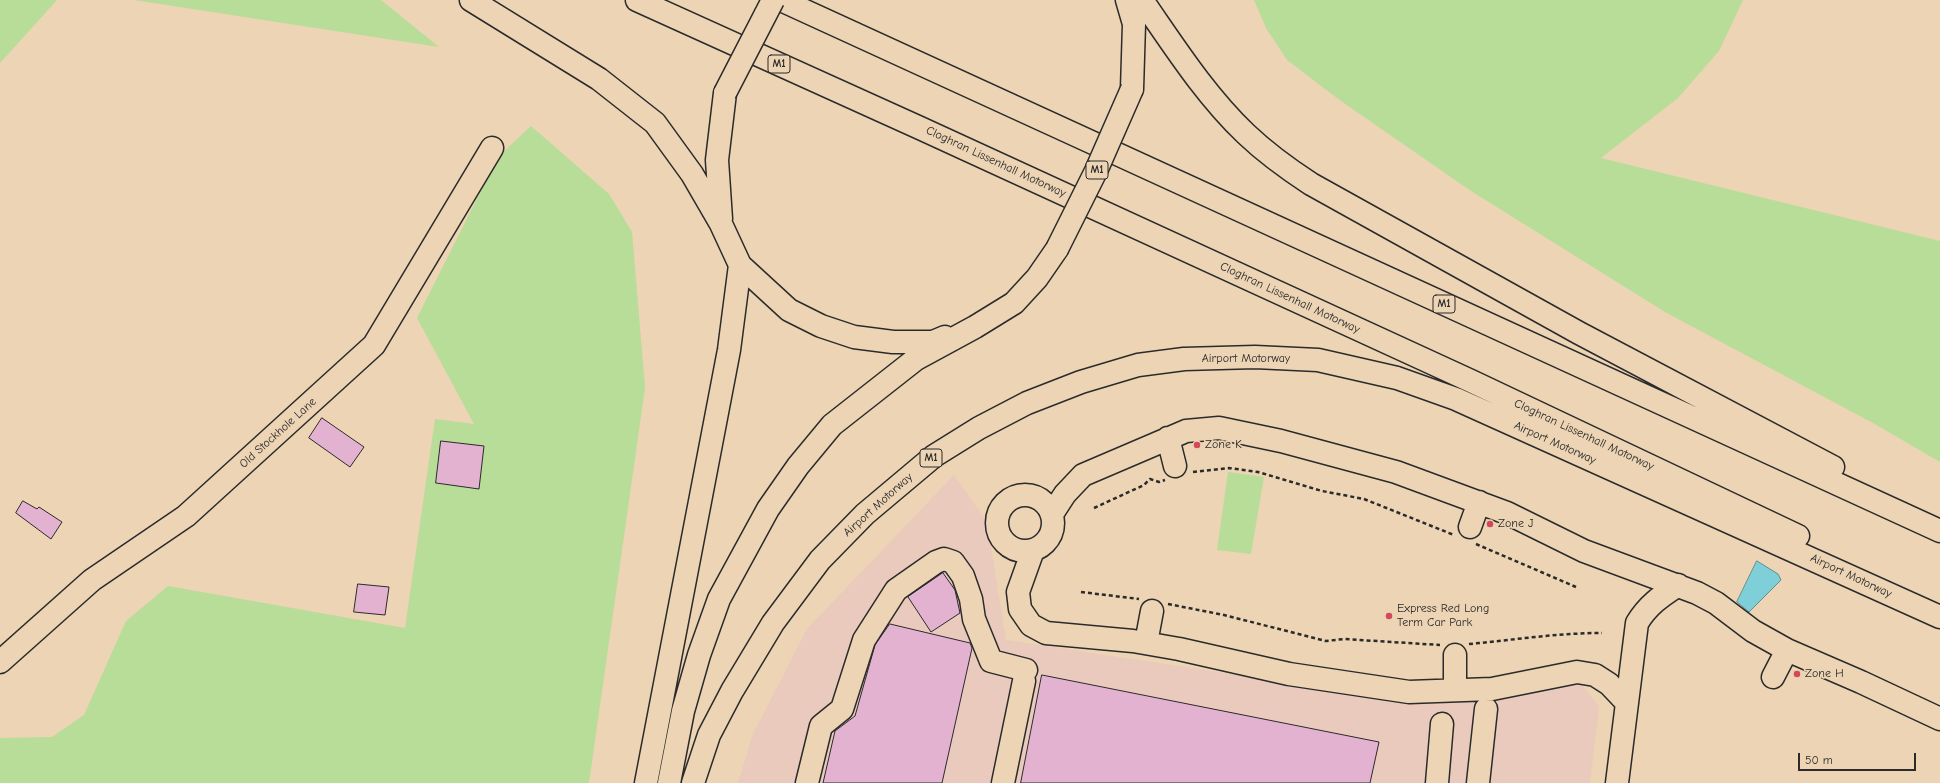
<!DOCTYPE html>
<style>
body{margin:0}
#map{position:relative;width:1940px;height:783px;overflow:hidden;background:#ecd4b4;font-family:"Comic Neue",sans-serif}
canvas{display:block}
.scale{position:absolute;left:1798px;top:753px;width:118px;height:18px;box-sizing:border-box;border:2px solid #2b2b2b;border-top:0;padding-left:5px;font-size:12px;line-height:14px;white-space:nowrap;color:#2b2b2b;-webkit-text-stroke:3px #ecd4b4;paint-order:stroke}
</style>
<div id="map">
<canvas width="1940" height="783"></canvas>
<div class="scale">50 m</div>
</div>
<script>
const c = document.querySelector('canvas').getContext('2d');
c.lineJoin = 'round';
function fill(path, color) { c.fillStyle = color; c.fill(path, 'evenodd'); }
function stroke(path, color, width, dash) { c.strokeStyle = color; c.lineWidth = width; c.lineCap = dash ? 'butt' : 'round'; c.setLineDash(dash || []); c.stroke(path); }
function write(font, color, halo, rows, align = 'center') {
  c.font = font + ' "Comic Neue",sans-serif'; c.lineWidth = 3.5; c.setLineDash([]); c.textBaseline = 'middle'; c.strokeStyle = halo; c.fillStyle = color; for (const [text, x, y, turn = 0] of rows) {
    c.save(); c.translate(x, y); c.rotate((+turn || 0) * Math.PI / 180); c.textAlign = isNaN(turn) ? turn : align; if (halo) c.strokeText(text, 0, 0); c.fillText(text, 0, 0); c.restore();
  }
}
const built = new Path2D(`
 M954,475l33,47 19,118 431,65 139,-27 23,28 -9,77h-852l15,-49 54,-105z`);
const green = new Path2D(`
 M0,0h57l-57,63z
 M134,0h247l58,47z
 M1254,0h489l-24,51 -41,47 -77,60 339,83v221l-67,-39 -208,-111 -194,-121 -130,-90 -54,-41 -21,-32z
 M531,126l78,68 23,38 13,156 -56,395h-589v-45l52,-1 32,-22 42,-94 42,-35 237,42 30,-209 39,5 -57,-106 81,-161z
 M1228,472l36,5 -13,77 -34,-4z`);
const water = new Path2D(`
 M1757,561l21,13 3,6 -32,32 -12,-10z`);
const building = new Path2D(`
 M322,418l42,29 -14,20 -41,-29z
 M441,441l43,5 -5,43 -43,-6z
 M23,501l14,8 2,-2 23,15 -11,17 -35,-26z
 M943,573l12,17 5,23 -29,19 -23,-35z
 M358,584l31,3 -4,28 -31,-3z
 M890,624l80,19 2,5 -30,135h-119l12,-52 20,-15 20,-71z
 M1042,675l337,67 -9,41h-349z`);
const path = new Path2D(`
 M1193,472l36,-4 29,4 64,19 42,8 90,36
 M1094,508l50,-23 6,-6 9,3 6,-2
 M1476,544l100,43
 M1081,592l58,7
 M1168,604l56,11 102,26 18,-2 96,6
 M1469,644c44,-4 88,-11 133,-11`);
const minor = new Path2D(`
 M1168,438l7,28
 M997 523a28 28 0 1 1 56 0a28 28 0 1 1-56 0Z
 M1052,514l13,-20 18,-19 103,-44 33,-3 62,13 115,31 111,41 77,38 113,42 19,10 37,28 34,19 74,32 79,37
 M1470,527l9,-25
 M1033,550l-15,42 2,17 11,16 15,8 87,8 46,8 110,25 120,18 83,-3 85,-17 18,3 14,9 18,19
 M1146,643l6,-32
 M1455,655v35
 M0,662l92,-82 94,-64 188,-171 118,-197
 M1773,677l14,-27
 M807,783l14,-57 21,-17 22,-69 32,-50 40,-28 8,-3 9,3 10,14 8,23 3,20 17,42 35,9
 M1003,783l21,-102
 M1437,783l5,-59
 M1478,783l8,-74
 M1617,783l20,-160c11,-18 23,-26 41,-38`);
const highway = new Path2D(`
 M471,0l128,79 56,44 37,51 29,50 19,41 49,45 32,16 33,11 39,5h40l12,-5
 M637,0l283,128 551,253 327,155
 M781,0l1159,531
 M1127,0l7,24 -2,65
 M1142,0c32,46 63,95 104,134 20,19 42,35 65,50l268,149 254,134
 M721,219l-4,-59 8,-67
 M646,783l83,-433 11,-85
 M669,783l14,-72 16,-56 20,-56 49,-90 30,-43 34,-41 84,-66 59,-32 39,-24 23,-25 20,-29
 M693,783l16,-48 23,-44 41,-68 47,-63 45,-46 69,-58 45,-28 48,-25 54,-21 57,-17 46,-6 71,-2 63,3 79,18 59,21 484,218`);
const highwayBridge = new Path2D(`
 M725,93l48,-93
 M1057,249l39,-78 36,-82`);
const markers = [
 [1197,445,4,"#d1495b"],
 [1490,524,4,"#d1495b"],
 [1389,616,4,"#d1495b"],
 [1797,674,4,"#d1495b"]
];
const shields = [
 [779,64,22],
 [1097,170,22],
 [1444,304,22],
 [931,458,22]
];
const shieldNames = [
 ["M1",779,64],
 ["M1",1097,170],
 ["M1",1444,304],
 ["M1",931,458]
];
const streetNames = [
 ["Cloghran Lissenhall Motorway",996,162,25],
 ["Cloghran Lissenhall Motorway",1290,298,25],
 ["Airport Motorway",1246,359],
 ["Old Stockhole Lane",278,433,-42],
 ["Cloghran Lissenhall Motorway",1584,435,25],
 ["Airport Motorway",1555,443,24],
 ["Airport Motorway",878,505,-42],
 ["Airport Motorway",1851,576,25]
];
const poiNames = [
 ["Zone K",1205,445],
 ["Zone J",1498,524],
 ["Express Red Long",1397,609],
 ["Term Car Park",1397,623],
 ["Zone H",1805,674]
];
fill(built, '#e9cabd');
fill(green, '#b8dd98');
fill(water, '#7ecfd8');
stroke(water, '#5d8d93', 1);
fill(building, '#e3b2d1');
stroke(building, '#2b2b2b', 1);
stroke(minor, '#2b2b2b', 25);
stroke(highway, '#2b2b2b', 25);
stroke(path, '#2b2b2b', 2.5, [4, 3]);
stroke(minor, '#ecd4b4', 22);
stroke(highway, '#ecd4b4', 22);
stroke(highwayBridge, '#2b2b2b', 25, []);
stroke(highwayBridge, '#ecd4b4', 22);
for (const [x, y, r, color] of markers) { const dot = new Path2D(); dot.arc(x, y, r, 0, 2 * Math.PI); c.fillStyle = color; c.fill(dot); stroke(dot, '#ecd4b4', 1.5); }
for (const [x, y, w] of shields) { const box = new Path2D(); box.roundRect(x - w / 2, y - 9, w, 18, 3); c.fillStyle = '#ecd4b4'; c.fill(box); stroke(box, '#2b2b2b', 1); }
write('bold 11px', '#2b2b2b', null, shieldNames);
write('12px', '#2b2b2b', '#ecd4b4', streetNames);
write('12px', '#2b2b2b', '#ecd4b4', poiNames, 'left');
</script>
